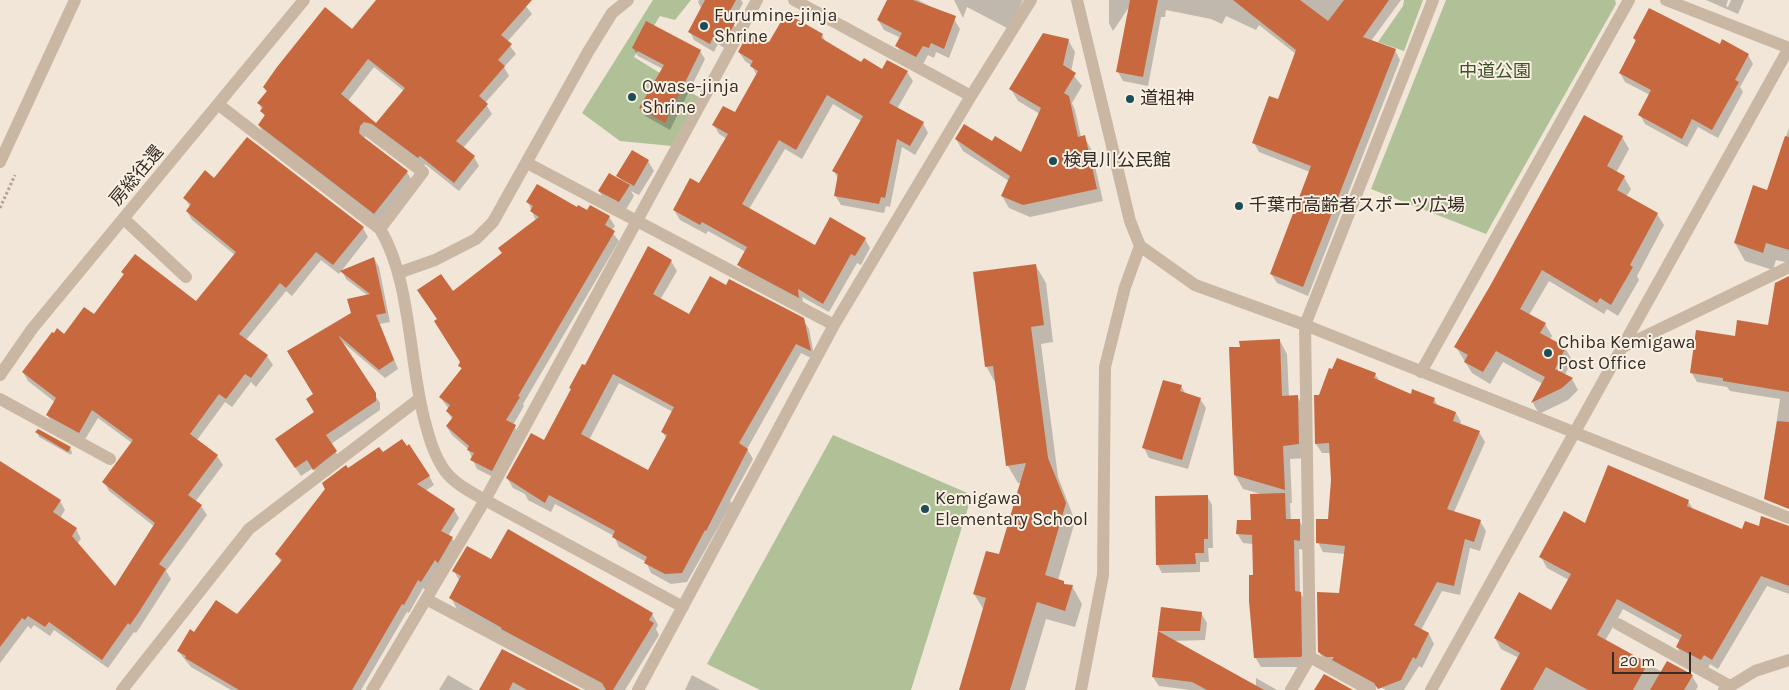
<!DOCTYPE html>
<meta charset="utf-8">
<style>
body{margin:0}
#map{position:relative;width:1789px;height:690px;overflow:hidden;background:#f1e6d7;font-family:Karla,sans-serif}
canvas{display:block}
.scale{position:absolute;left:1612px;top:652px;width:79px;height:22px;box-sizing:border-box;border:2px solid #342b25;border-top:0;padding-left:6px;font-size:15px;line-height:18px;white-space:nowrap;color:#342b25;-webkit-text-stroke:4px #f9f0e3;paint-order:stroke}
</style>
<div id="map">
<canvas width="1789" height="690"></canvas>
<div class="scale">20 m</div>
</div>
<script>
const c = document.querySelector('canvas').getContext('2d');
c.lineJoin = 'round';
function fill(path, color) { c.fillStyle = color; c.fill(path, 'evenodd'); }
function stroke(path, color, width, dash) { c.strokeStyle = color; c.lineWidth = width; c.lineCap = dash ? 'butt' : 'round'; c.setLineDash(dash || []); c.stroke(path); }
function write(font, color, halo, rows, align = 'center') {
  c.font = font + ' Karla,"Noto Sans JP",sans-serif'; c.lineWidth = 4; c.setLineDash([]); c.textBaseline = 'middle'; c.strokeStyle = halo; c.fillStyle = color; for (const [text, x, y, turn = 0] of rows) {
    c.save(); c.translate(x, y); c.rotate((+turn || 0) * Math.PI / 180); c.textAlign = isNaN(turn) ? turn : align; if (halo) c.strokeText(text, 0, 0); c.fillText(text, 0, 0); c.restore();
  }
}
const green = new Path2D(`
 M653,0h38l-16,20 -15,-4 -26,41 66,41 -28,48 -52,-5 -38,-28z
 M1404,0h19l-19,51 -26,-9 25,-36z
 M1446,0h169l1,4 -130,230 -115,-45z
 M833,435l139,60 -61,195h-151l-53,-26z`);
const shadow = new Path2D(`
 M377,0h144l11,14 -25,28 9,12 -12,13 5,9 -24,27 7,11 -29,34 11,9 5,9 -20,25 -34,-27 -1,2 -54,-35 -7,8 44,33 5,9 -32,41 -116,-88 -5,-9 6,-8 -6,-14 8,-11 -3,-5 89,-56zM374,67l30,24 -28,34 -28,-24z
 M699,0h42l2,3 -11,20 7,9 -10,19 -11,-7 -4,8 -20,-12 -4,-8 12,-22 -4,-8z
 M889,0h29l36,19 6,10 -11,29 -13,-6 -2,6 -6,-3 -6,11 -20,-11 -5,-9 4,-8 -17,-8 -6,-10z
 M954,0h69l-14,29 -42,-22 -4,11z
 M1109,0h292l-30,41 24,9 5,10 -92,236 -31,-13 -6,-9 39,-102 -51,-20 -5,-9 25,-42 17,-47 -37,-29 -3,5 -30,-14 -4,8 -11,-5 -45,-9 -1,7h-4l-13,69 -25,-5 -5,-9 13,-68 -18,27 -4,-8z
 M1706,0h22l-2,6 2,1 3,-7h13l-6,14z
 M822,35l4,7 36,22 20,6 25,2 6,9 -16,28 26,14 5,10 -13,22 -13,-8 -12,60 -4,-1 -2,7 -43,-8 -6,-10 3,-16 -4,-8 27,-50 -28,-17 -31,55 -17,-10 -36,60 66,37 50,-7 5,9 -9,17 -4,-2 -28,49 -27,-15 2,9 -60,-32 -5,-9 7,-13 -38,-21 -2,3 -26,-14 -6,-10 26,-25 27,-46 -8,-5 -5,-9 21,-11 22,-38 -5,-10 -7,-5 -6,-9 31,-8z
 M1634,38l86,8 28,9 5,9 -13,23 3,5 -25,46 -20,-11 -11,20 -42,-23 -5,-9 10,-20 -25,-13 -5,-9 16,-30z
 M1068,40l7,12 -4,20 11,14 -10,17 3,7 6,27h3l7,12 12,52 -73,16 -21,-9 -7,-12 7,-15 -46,-30 -7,-12 36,3 29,12 19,-40 -22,-13 -7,-12z
 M633,48l67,3 5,8 -35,71 -25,-14 -5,-8 23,-39 -25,-13z
 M1789,128v135l-13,-3 -3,10 -28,-9 -10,-18 33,-51z
 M1622,137l7,12 -13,24 8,4 7,12 -5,8 31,17 7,11 -27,51 2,4 -21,36 -11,-7 -3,5 -55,-33 -20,34 16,9 7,12 -2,4 15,8 7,12 -7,15 7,4 6,11 -10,10 -29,14 -6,-11 10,-19 -40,-22 -13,22 -18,-11 -16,-26z
 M648,161l6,10 -15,24 -8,-4 3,5 -9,15 -20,-10 -6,-10 22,-10 -3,-5z
 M214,179l149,49 5,9 -29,37 -18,-14 -29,36 -6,-5 -40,49 21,16 6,9 -17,22 -5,-5 -19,25 -7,-5 -28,38 20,16 6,9 -28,37 6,4 6,9 -41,56 5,8 -27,42 -8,12 -2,-1 -26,36 -54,-38 -4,6 -16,-11 -3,4 -3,-3 -28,37v-201l60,39 5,9 -5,8 16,11 5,10 -4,5 38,44 40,-61 -46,-36 -5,-9 28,-39 -34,-25 -14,23 -31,-17 -6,-9 8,-13 -27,-21 -5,-9 41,-36 30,-20 30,-41 -1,-3 73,31 39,-48 -43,-35 -5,-9 3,-4 -5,-9z
 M528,202l59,9 3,-4 19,10 6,9 -4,5 8,10 -96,163 1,2 -11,19 7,10 -23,44 -20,-10 -9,-20 -16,-14 -5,-8 5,-8 -5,-8 2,-2 -9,-12 22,-27 -2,-4 2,-3 -9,-71 50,-38 -3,-5 36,-28z
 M374,258l5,9 11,55 -10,2 18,45 -13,9 -44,-37 39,62v7l-49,34 10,17 -22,17 -6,-10 -12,8 -19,-28 33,-35 -1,-18 -26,-44 65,-38 14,-18 -21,-16 -4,-8z
 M671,261l6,10 -17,29 29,16 37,-29 77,32 6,10 6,31 -14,-7 -54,96 6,10 -23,42 2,2 -45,79 -16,2 -20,-11 -5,-11 -27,-15 -5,-11 -59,-32 -4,8 -23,-12 -3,-6 -12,-6 -6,-10 38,-37 40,-74zM619,383l54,29 -11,19 4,7 -18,34 -59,-32z
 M1036,266l10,17 7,59 -12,2 17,133 17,44 -17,59 5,2 2,3 7,1 10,18 -7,23 -29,-8 -21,71h-65l24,-80 -10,-16 26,-38 22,-73h-4l-10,-17 -12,-82 -10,-18z
 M1789,298v207l-23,-13 14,-93 -50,-8 -3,-4 -30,-5 -6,-10 45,-35 33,-11z
 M1280,341l7,13 2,43 8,-1 8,14 1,48 -16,1 2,44h-2l1,18 8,-1 6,10v20l-6,-1 1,43 6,11v64h-45l-6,-10 -2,-113 -10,-1 -6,-10 15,-12 9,-27 -18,-5 -8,-14 6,-127z
 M1375,374l5,8 31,13 23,4 4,7 18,7 5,9 -1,3 19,7 6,10 -31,70 26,9 6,10 -6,20 -10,-3 -10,47 -18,-4 -21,39 8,4 5,10 -12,24 -3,-2 -15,24h-18l-9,-5 -2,4 -50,-27 -6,-10 21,-58 5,-40 -22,-2 -5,-10 11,-22 3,-40 -1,-27h-9l-6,-9 3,-48z
 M1181,386l5,8 14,5 6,9 -18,61 -39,-11 -5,-10z
 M37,432l33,16 2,4 -1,3 -32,-18z
 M382,454l47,22 5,9 -9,6 29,19 5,8 -11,18 4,2 5,9 -31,43 -3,-2 -14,25 -2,-1 -46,78h-130l-40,-23 -13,-16 17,-17 42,-18 45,-53 -6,-9 72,-84z
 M1207,496l5,9 1,43h-5l1,14h-9v10l-38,1 -5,-9z
 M1688,501l5,8 50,21 46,10v54l-22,-8 -49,83 -8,-5 -3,6 -24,-13 -6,-10 4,-6 -58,-32 -18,32 57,31 30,4 6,10 -2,4h-195l18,-32 -18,-9 -6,-11 57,-27 17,-31 -22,-12 -6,-11 44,-33z
 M491,561l161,53 6,11 -2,4 3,6 -34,55h-23l-145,-81 -6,-11 9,-16 -6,-11z
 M1162,608l39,5 6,10 -2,17 -33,1 84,46v-9l21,12h-87l-31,-4 -6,-9z
 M503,650l75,40h-98z
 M448,675l26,15h-35z
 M692,675l28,15h-35z`);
const building = new Path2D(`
 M376,0h156l-31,35 11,9 -14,16 7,6 -26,30 9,8 -32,37 19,15 -21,27 -34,-27 -2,2 -46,-34 -8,-2 -4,4 -1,7 3,3 46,35 -34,43 -116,-89 7,-10 -5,-4 3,-4 -6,-4 10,-12 -4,-4 14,-20 48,-60 27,22zM368,59l37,29 -29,35 -35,-29z
 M705,0h31l-10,18 9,5 -11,20 -11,-6 -3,7 -22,-12z
 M887,0h26l43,16 -12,33 -13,-6 -2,5 -6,-2 -7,11 -21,-11 7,-13 -25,-13z
 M1130,0h28l-15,77 -27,-5z
 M1233,0h67l28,21 16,-21h45l-26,37 33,12 -93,238 -33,-13 41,-108 -59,-23 17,-47 9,3 18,-49z
 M1649,8l71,36 2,-5 27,15 -14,26 4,2 -27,48 -20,-11 -10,20 -44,-24 13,-25 -32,-17 17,-33 -3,-2z
 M786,13l37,21 -2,4 40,24 3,-4 18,11 5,-9 21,11 -19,32 35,19 -14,24 -13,-7 -12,59 -4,-1 -2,7 -45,-8 4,-22 -6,-3 31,-55 -36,-21 -31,55 -17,-10 -37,64 73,41 15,-28 36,21 -11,18 -4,-2 -28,50 -25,-15 1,9 -62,-33 10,-18 -45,-25 -2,3 -27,-15 17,-32 9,5 29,-49 -16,-9 11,-19 12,6 23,-41 -8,-5 3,-5 -15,-9 11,-21 20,11z
 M646,21l55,29 -36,73 -26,-15 25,-43 -32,-17z
 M1043,33l26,6 -6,26 13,8 -12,20 5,3 9,41 7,-2 12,54 -74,16 -22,-9 9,-20 -55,-37 9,-15 28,17 3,-5 26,16 20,-44 -32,-19z
 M1584,115l39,21 -16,30 18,10 -8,14 41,23 -28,52 3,2 -22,38 -11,-7 -3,5 -55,-33 -22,39 26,14 -6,10 26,14 -11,22 18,9 -11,10 -31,15 14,-26 -49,-26 -13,21 -19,-10 4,-7 -14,-8 36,-61z
 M1785,136l4,1v113l-23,-7 -3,10 -29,-10 19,-58 14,5z
 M247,137l117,90 -31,38 -17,-13 -30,36 -6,-5 -41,51 29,21 -17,23 -6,-4 -19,25 -7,-5 -29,40 28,21 -30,40 14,10 -43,59 7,5 -27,43 -9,13 -2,-2 -26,37 -53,-38 -4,5 -17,-11 -3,4 -3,-2 -22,29v-186l61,39 -8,12 24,16 -5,8 43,50 40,-63 -53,-41 31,-42 -41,-30 -13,23 -33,-18 10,-17 -34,-26 30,-40 2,1 3,-5 7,6 20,-27 10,7 30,-40 -3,-2 14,-18 61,47 40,-49 -50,-41 5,-7 -8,-6 22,-28 9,8z
 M632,150l17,10 -15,26 -18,-10z
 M609,173l21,12 -11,17 -21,-11z
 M537,184l40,23 1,-2 9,5 3,-5 20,11 -5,9 10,6 -97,165 2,1 -14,23 10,5 -24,46 -22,-11 4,-7 -7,-3 2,-4 -23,-20 7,-9 -7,-6 4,-6 -11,-8 23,-29 -4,-2 2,-4 -26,-41 3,-2 -20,-29 24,-16 12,17 49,-38 -4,-5 41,-31 -9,-6 3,-5 -7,-4z
 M648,246l24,14 -19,34 36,20 21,-38 16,9 3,-6 75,39 7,33 -15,-7 -57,99 9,6 -42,82 -1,-1 -23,43 -17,1 -21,-11 3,-6 -35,-20 3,-6 -66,-36 -4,8 -39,-25 25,-45 13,7 27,-51 -2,-1 13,-24 3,1zM613,374l61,33 -13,25 6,3 -19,35 -67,-36z
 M374,257l12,56 -10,2 18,45 -15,10 -41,-35 38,58v8l-50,34 11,16 -24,19 -6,-10 -12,8 -20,-29 39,-27 -8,-13 7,-5 -26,-43 64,-38 -4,-14 23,-5 -30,-23z
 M1036,264l8,61 -13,2 17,131 18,45 -21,72 19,6v3l9,1 -8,26 -28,-9 -27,88h-51l27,-92 -13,-4 13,-43 13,3 27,-91 -20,3 -13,-100 -8,1 -12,-95z
 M1789,276v116l-66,-11v-3l-33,-5 6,-43 39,6 2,-16 31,5 7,-42z
 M1280,339l2,57 16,-1 1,49 -16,2 2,44 -51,-15 -5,-128h11l-1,-6z
 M1337,358l39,15 -2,5 37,16 1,-5 23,9 -2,5 23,9 -3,9 27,10 -33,78 34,11 -7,22 -9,-3 -11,47 -17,-4 -23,43 15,8 -13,26 -3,-2 -12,23 -23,9 -4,-6 -42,-23 2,-3h-8l-8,-5 -1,-60 22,1 6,-47 -29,-3v-24h12l3,-39 -2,-37 -14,1 -1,-49h5l10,-27 3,1z
 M1163,380l19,5 -2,6 21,7 -19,62 -40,-12z
 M1777,421l12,1v87l-25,-10z
 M38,429l33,18 -3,5 -33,-20z
 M402,439l5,7 2,-2 21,32 -13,8 38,25 -14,22 12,6 -15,26 -3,-3 -14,22 -3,-2 -14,25 -2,-1 -50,86h-113l-54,-32 1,-2 -9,-5 13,-22 4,3 22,-32 21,14 45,-54 -7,-6 50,-65 -3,-6 24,-18 2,3 31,-21 4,5z
 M1608,465l81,35 -2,6 55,23 3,-8 14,5 2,-10 28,10v60l-28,-10 -49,84 -8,-5 -3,5 -25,-13 6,-12 -65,-36 -20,36 51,28 -15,27h-45l-42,-23 -13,23h-33l20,-37 -26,-15 25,-46 32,18 20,-36 -32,-17 25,-46 21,12z
 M1285,493l1,26h14v22l-6,-1 1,51 6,1 1,63 -1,2 -47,1 -5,-57v-26h4l-1,-40 -16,-1 1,-14h14l-1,-26z
 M1208,495v44h-4v14h-9l1,11 -40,1 -1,-69z
 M508,529l145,84 -4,7 5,3 -41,67h-7l-4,-7 -101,-54 1,-1 -53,-30 12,-22 -9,-5 15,-25 24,13z
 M1161,607l41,5 -2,19h-42l106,59h-57l-15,-8 -40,-5z
 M502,649l79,41h-54l-14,-8 -4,8h-30z
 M1667,661l26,14 -9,15h-34z
 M1324,674l29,16h-39z`);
const path = new Path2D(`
 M0,208l15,-33`);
const minor = new Path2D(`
 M794,0l177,96
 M1077,0l53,221 10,25 55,39 110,40 484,193
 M1666,0l123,48
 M219,105l161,124c30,49 29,128 43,185 5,20 10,40 22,57 10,13 26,21 40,29l198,107
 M367,130l56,42 -43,57
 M0,162l75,-162
 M527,163l307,162
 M124,219l62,58
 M398,273l37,-13 41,-21 17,-17 95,-170 24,-39 16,-13
 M1625,346l164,-79
 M1421,372l208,-372
 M0,375l32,-46 272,-329
 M0,399l110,60
 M426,599l172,91
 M1618,624l112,62
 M1310,657l60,33
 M122,690l127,-161 170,-130
 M372,690l113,-190 272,-500
 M638,690l196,-365 137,-229 60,-96
 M1081,690l22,-115 2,-208 20,-80 15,-41
 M1291,690l19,-33 -5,-332 128,-325
 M1431,690l358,-642
 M1724,690l31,-19 34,-11`);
const markers = [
 [704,26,5,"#1b4e55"],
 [632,97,5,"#1b4e55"],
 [1130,99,5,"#1b4e55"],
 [1053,161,5,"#1b4e55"],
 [1239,206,5,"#1b4e55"],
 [1548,353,5,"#1b4e55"],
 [925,509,5,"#1b4e55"]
];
const poiNames = [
 ["Furumine-jinja",714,16],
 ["Shrine",714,37],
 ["Owase-jinja",642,87],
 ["Shrine",642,108],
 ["道祖神",1140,99],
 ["検見川公民館",1063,161],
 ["千葉市高齢者スポーツ広場",1249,206],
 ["Chiba Kemigawa",1558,343],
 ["Post Office",1558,364],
 ["Kemigawa",935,499],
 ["Elementary School",935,520]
];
const parkNames = [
 ["中道公園",1495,72]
];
const streetNames = [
 ["房総往還",137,176,-50]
];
fill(green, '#b0c097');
fill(shadow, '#0003');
fill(building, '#c7683f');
stroke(path, '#b4a18e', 3, [2.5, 2.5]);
stroke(minor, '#c9b7a3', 12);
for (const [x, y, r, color] of markers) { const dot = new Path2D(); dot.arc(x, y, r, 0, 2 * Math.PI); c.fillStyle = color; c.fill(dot); stroke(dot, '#f9f0e3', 2); }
write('18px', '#342b25', '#f9f0e3', poiNames, 'left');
write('18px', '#405229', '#f9f0e3', parkNames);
write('18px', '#342b25', '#f9f0e3', streetNames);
</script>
